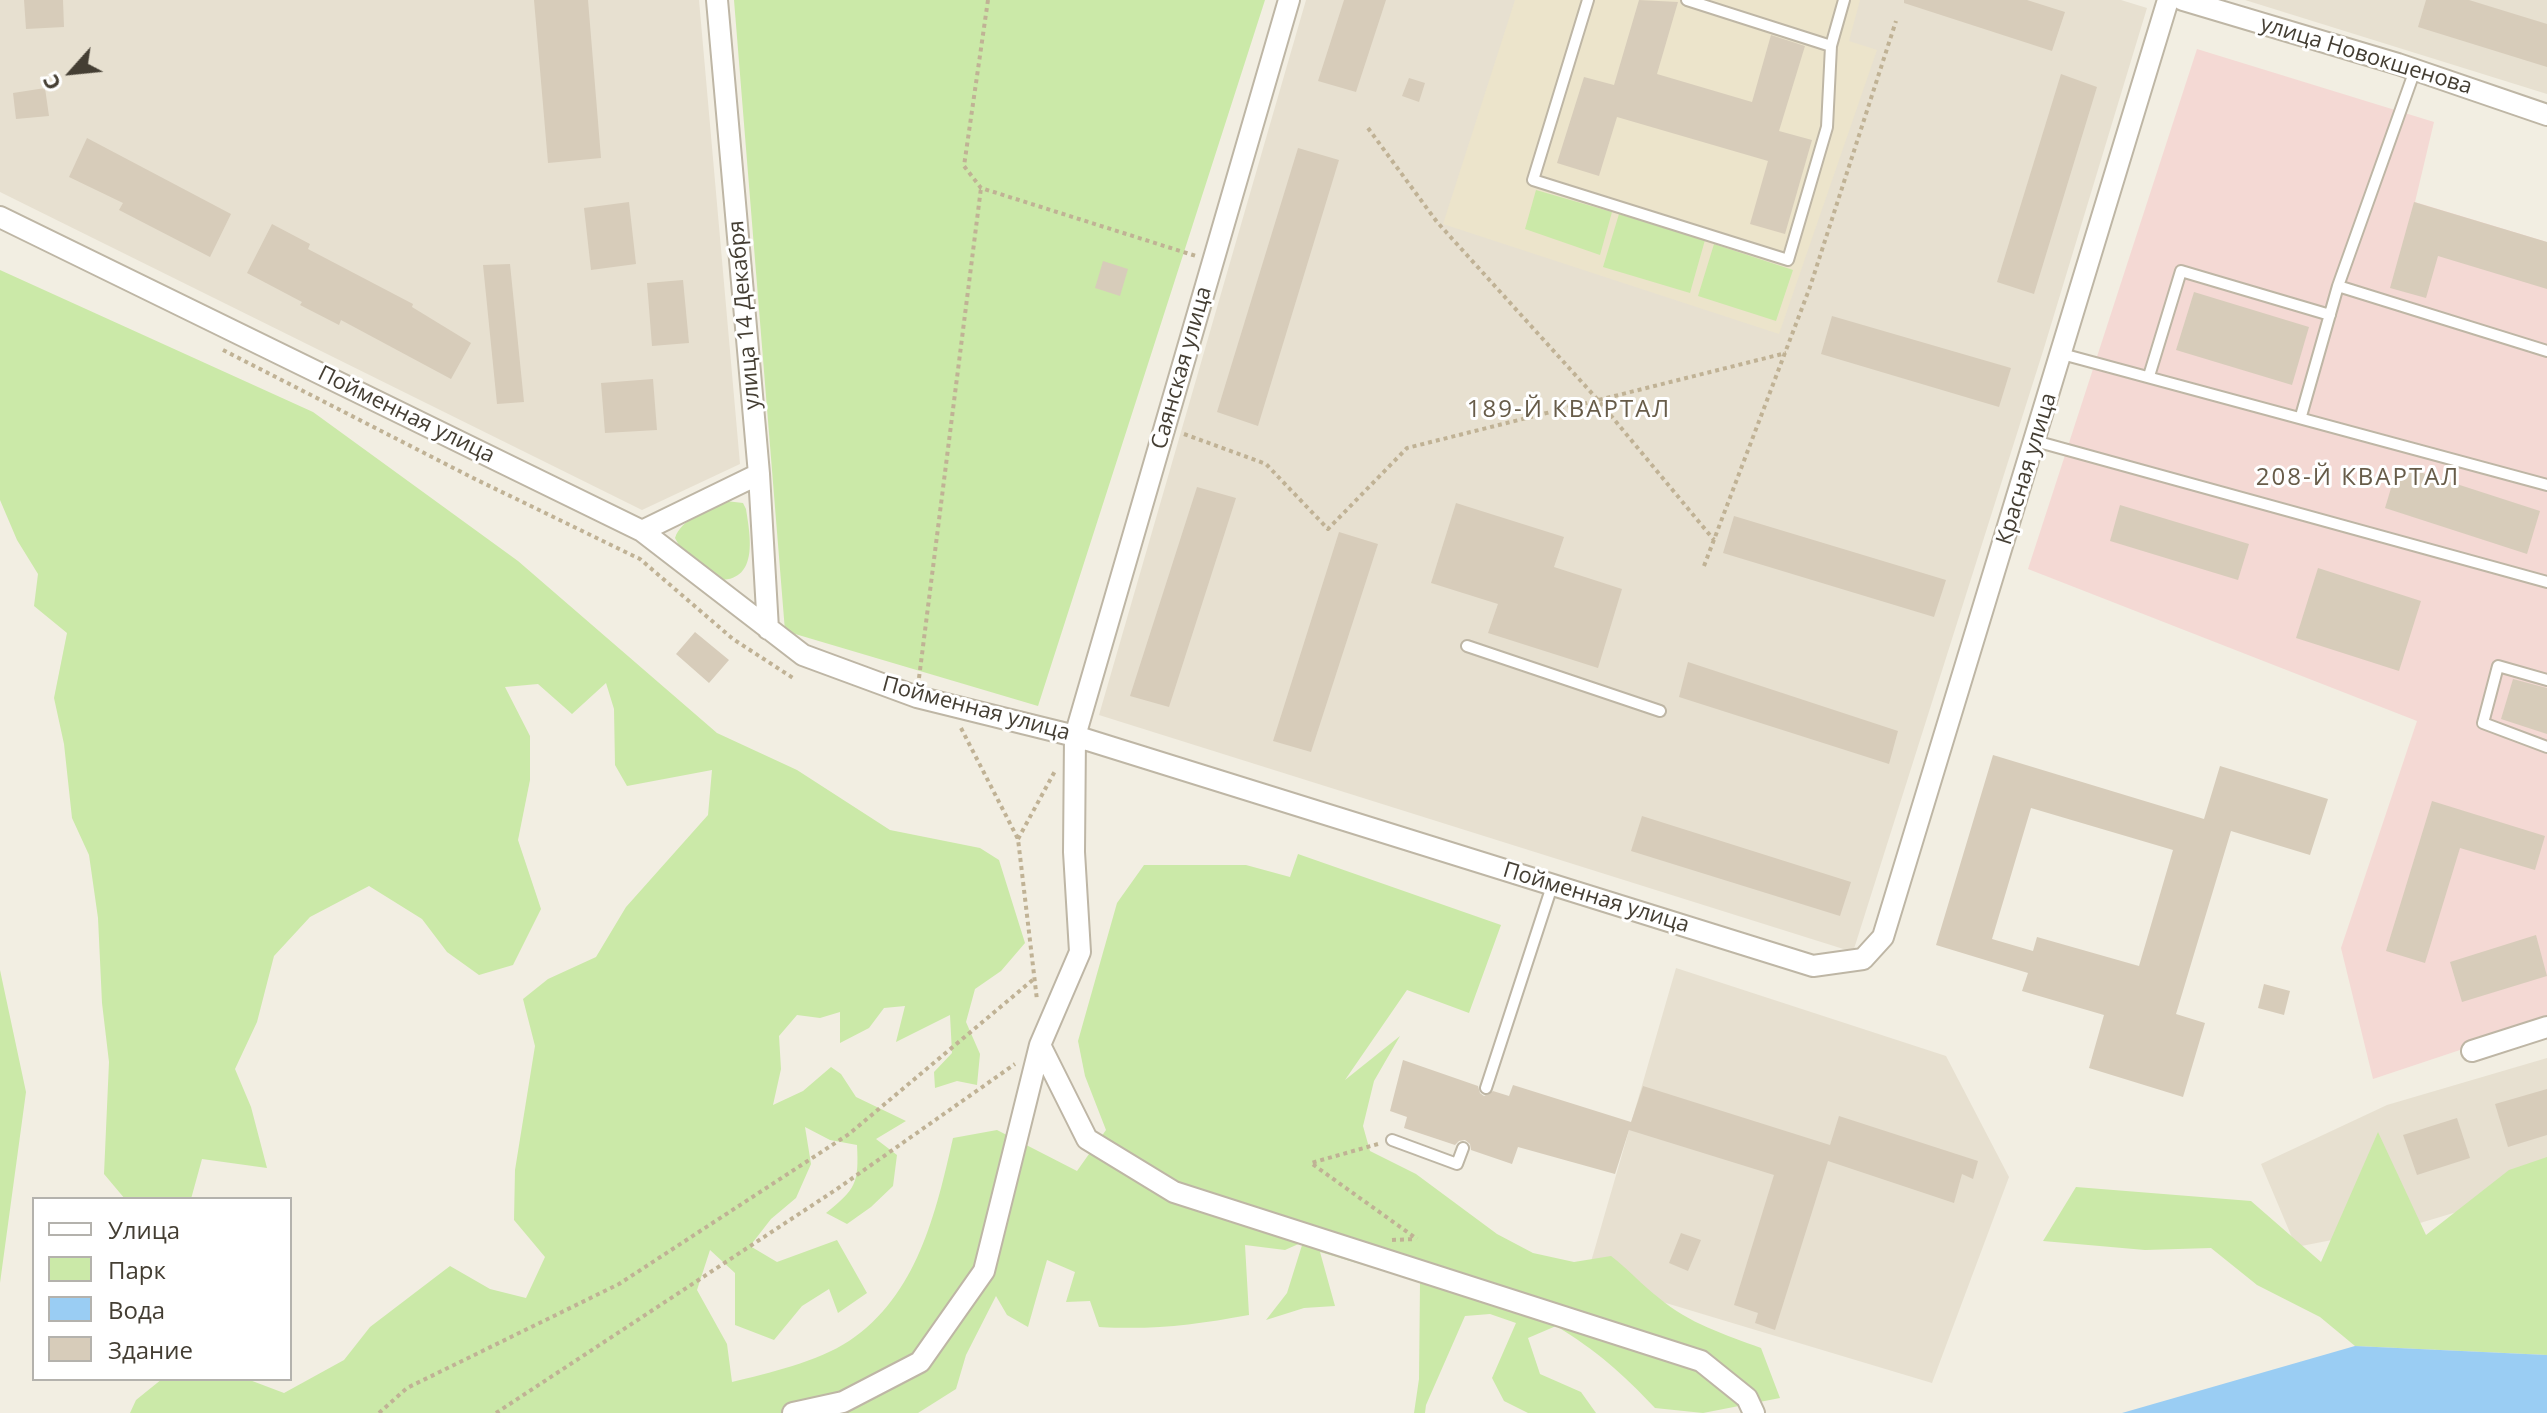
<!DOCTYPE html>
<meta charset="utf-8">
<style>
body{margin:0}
#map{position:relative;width:2547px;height:1413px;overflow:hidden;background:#f2eee2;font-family:"Open Sans",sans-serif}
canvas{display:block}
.legend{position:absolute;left:32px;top:1197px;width:260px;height:184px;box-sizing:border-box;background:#fff;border:2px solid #b4b2ad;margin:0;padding:10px 14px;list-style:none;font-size:24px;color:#443e33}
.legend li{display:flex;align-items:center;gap:16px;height:40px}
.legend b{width:40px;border:2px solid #b4b2ad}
.north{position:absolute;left:32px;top:32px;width:80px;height:80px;-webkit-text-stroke:6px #fff;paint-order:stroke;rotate:243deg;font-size:22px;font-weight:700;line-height:32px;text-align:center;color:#443e33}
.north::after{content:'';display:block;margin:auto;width:28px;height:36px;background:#443e33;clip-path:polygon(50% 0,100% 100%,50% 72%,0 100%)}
</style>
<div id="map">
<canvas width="2547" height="1413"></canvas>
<ul class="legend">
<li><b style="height:10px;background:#fff"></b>Улица</li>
<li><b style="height:22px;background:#cbe9a8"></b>Парк</li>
<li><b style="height:22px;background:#9acdf3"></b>Вода</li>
<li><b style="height:22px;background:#d7ccba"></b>Здание</li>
</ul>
<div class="north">С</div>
</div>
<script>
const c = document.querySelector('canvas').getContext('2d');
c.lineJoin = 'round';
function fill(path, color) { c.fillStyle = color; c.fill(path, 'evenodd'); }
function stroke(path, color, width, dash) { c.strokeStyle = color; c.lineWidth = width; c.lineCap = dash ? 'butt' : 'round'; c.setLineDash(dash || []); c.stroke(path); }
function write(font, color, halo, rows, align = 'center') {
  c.font = font + ' "Open Sans",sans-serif'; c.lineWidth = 6; c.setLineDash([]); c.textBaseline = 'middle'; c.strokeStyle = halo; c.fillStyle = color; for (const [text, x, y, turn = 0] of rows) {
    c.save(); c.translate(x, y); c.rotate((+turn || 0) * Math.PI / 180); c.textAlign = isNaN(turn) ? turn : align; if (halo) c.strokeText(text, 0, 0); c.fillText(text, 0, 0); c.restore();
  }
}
const residential = new Path2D(`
 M0,0h699l41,464 -98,46 -642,-318z
 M1306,0h815l26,8 -103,340 -191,604 -754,-237z
 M2245,0h302v94z
 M1676,968l270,88 63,121 -77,206 -346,-104z
 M2547,1058v127l-127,38 -124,24 -35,-83 126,-59z`);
const education = new Path2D(`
 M1515,0h345l-11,41 28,9 -98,284 -336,-110z`);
const medical = new Path2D(`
 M2197,49l237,73 -19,80 132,40v779l-174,58 -32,-131 76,-227 -389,-152z`);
const green = new Path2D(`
 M734,0h531l-227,706 -253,-75z
 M1536,190l76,22 -12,43 -75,-26z
 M1619,214l86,26 -15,53 -87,-26z
 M1714,244l79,26 -17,51 -78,-25z
 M0,270l313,142 205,149 199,172 80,37 93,60 90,18 19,12 26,83 -24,28 -26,18 -9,33 14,32 -3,31 -20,-4 -22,7 -1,-16 18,-19 -2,-38 -54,27 9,-36 -21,2 -15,20 -29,15v-31l-20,6 -23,-3 -18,21 2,33 -8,36 30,-14 28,-24 10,7 15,23 50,24 -30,18 21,16 -4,31 -22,21 -24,17 -21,-11c30,-24 33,-30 31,-68l-27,-5 -25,-13 6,37 -15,34 -25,21 -21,27 27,16 60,-22 30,53 -29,20 -9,-24 -27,17 -28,34 -39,-15v-52l-25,-23 -13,40 30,54 5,38c37,-9 85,-20 117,-41 68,-45 87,-128 104,-203l44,-8 80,41 29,-41 -21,-54 -7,-35 39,-138 27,-38h102l44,12 8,-23 203,71 -32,88 -62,-23 -62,90 55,-44 -26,45 -11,45 7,25 46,23 81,60 36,19 41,9 37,-6c17,13 31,29 48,42 29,25 67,37 102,50l19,50 -77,15 -48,-5c-32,-34 -59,-58 -99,-82l-28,12 12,36 41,18 15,21h-68l-24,-12 -12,-23 24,-55 -26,-9 -25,2 -39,89 -1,8h-11l5,-34 1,-97 -100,-30 15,54 -31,2 -38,12 21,-27 16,-51 -18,8 -40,-5 4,70c-55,10 -94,15 -150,12l-9,-26 -24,1 9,-30 -28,-12 -19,67 -21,-12 -11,-19 -30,59 -10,34 -38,24h-788l6,-13 26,-21h85l37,14 60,-33 26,-33 80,-61 40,23 36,9 19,-41 -31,-37 1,-50 20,-124 -12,-47 25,-20 48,-22 30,-50 82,-92 4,-45 -85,16 -12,-21 -1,-56 -8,-26 -34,31 -34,-30 -33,3 25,49v44l-12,60 23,69 -28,56 -34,10 -32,-23 -25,-33 -53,-33 -59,31 -36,39 -17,66 -22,47 16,38 16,61 -65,-9 -11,40h-66l-21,-25 5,-112 -7,-59 -4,-85 -9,-63 -17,-37 -8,-74 -10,-46 13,-65 -33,-27 4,-32 -21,-34 -17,-40z
 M726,501l17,2 3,6c4,26 13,70 -25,71l-39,-29 -7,-13c6,-19 34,-29 51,-37z
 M0,970l26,122 -26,191z
 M2378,1132l48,103 83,-65 38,-13v198l-192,-9 -35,-29 -63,-32 -46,-37 -66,2 -102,-9 33,-54 175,14 70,61z`);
const water = new Path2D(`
 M2355,1346l192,9v58h-425z`);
const building = new Path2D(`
 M24,0h39l1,27 -38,2z
 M534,0h54l13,158 -53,5z
 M1344,0h42l-30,92 -38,-11z
 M1639,0l39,2 -21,72 95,28 19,-67 34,11 -26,85 33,9 -27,94 -35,-10 18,-63 -151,-44 -18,59 -42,-13 27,-86 30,8z
 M1904,0h123l38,12 -13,39 -148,-48z
 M2426,0h43l78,24v43l-129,-40z
 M2061,74l36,13 -63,207 -37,-12z
 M1409,78l16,5 -6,19 -17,-6z
 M45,88l4,28 -33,3 -3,-26z
 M87,138l144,76 -21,43 -91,-47 4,-7 -54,-26z
 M1298,148l41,12 -81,266 -41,-14z
 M629,202l7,62 -45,6 -7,-62z
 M2414,202l133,40v47l-109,-33 -12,42 -36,-10z
 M272,224l38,20 -2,5 105,55 -1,3 59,36 -20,36 -110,-59 -2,5 -39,-20 2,-3 -55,-29z
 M1103,261l25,8 -8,27 -25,-8z
 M510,264l14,138 -27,2 -14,-139z
 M683,280l6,63 -37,3 -5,-63z
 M2194,292l115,35 -17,58 -116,-35z
 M1832,316l179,52 -12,39 -178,-53z
 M653,379l4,51 -52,3 -4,-50z
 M2398,465l142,46 -13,43 -142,-46z
 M1197,487l39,11 -67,209 -39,-11z
 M1456,503l108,34 -10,30 68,22 -24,79 -110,-35 10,-29 -67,-21z
 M2120,505l129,39 -11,36 -128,-39z
 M1734,516l212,64 -12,37 -211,-64z
 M1339,532l39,12 -67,208 -38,-11z
 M2318,568l103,33 -22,70 -103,-33z
 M695,632l34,28 -20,23 -33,-29z
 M1688,662l210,69 -9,33 -210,-67z
 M2513,679l34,9v46l-46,-15z
 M1993,755l211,64 16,-53 108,33 -18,56 -79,-24 -55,183 29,9 -22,74 -94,-29 15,-53 -82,-24 6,-18 -92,-28zM2031,808l142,42 -34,116 -102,-29 -4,14 -41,-12z
 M2432,801l113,35 -10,34 -75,-22 -35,115 -39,-12z
 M1642,816l209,66 -11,34 -209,-65z
 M2536,935l11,41 -85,26 -12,-40z
 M2264,984l26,7 -6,24 -26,-7z
 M1403,1060l75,26 2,7 4,3 9,-5 16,5 4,-11 118,37 12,-36 187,59 9,-29 139,45 -5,18 -11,-5 -8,29 -126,-42 -53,169 -20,-7 3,-10 -24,-8 40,-130 -145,-45 -14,44 -97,-27 -6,17 -41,-14 -1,-6 -5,-4 -6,1 -4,4 -51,-17 3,-11 -17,-6z
 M2547,1089v46l-39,12 -13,-43z
 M2457,1118l13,40 -53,17 -14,-40z
 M1681,1233l20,7 -13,31 -19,-8z`);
const path = new Path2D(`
 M988,0l-24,166 17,22 215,68
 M1368,128l69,94 161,178 116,140
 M223,350l250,128 167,81 93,80 60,39
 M1184,434l82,30 62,65 79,-81 379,-95
 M1704,566l106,-279 86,-266
 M919,678l62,-490
 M961,728l57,111 19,161
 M1018,839l37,-68
 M1378,1144l-67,19 106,76
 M1392,1240l23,-1
 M379,1413l28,-25 212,-104 230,-150 186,-156
 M496,1413l341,-224 178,-125`);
const lane = new Path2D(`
 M1588,0l-55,180 255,80 39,-133 4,-81 13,-46
 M1687,0l144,46
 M2338,286l209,65
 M2062,354l485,131
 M2149,376l32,-105 149,44
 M2301,416l37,-130 77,-216
 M2035,441l512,141
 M1467,646l193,65
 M2547,680l-49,-14 -15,57 64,24
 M1486,1088l66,-202
 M1392,1140l65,24 6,-16`);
const street = new Path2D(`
 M717,0l42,474 9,155
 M1289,0l-214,736 -1,116 6,100 -40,93 47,94 87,53 527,169 46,37 7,15
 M2183,0l215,64 149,51
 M0,217l642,314 161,124 114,42 158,39 738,230 50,-7 20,-22 285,-937
 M642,531l117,-57
 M2472,1051l75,-24
 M793,1413l50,-11 77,-40 64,-91 56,-226`);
const streetNames = [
 ["улица Новокшенова",2366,56,17],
 ["улица 14 Декабря",745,315,-95],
 ["Саянская улица",1182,368,-74],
 ["Пойменная улица",406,415,26],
 ["Красная улица",2027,469,-73],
 ["Пойменная улица",976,709,15],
 ["Пойменная улица",1596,898,17]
];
const neighbourhoodNames = [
 ["189-Й КВАРТАЛ",1569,410],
 ["208-Й КВАРТАЛ",2358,478]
];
fill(residential, '#e7e0d0');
fill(education, '#ece4cb');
fill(medical, '#f4d9d4');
fill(green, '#cbe9a8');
fill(water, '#9acdf3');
fill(building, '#d7ccba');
stroke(lane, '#beb6a5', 14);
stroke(street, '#beb6a5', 24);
stroke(path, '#c0b295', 4, [4, 4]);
stroke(lane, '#fff', 10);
stroke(street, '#fff', 20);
write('22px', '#443e33', '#fff', streetNames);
c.letterSpacing = '2px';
write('24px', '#675c49', '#fff', neighbourhoodNames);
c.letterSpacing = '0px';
</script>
